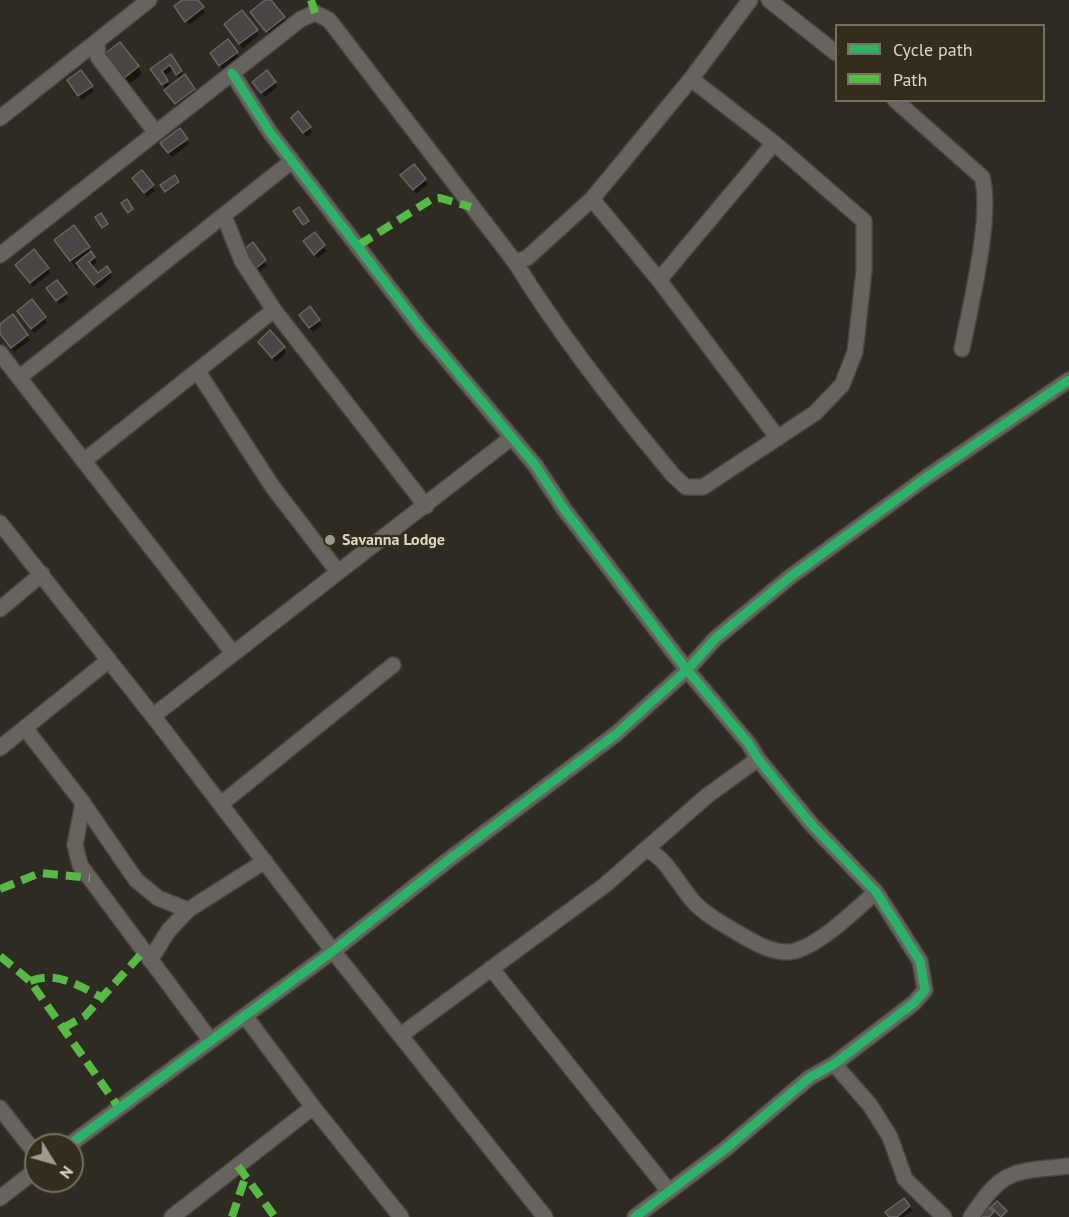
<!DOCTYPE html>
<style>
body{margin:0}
#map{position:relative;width:1069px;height:1217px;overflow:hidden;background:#2e2b22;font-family:"PT Sans",sans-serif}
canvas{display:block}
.legend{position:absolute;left:835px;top:24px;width:210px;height:78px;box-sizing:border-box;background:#342d1c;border:2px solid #767062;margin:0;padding:8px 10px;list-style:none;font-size:18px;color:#d9d5ca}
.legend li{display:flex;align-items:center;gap:12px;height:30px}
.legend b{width:30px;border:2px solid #767062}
.north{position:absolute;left:24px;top:1133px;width:60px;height:60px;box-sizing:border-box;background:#342d1c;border:2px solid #767062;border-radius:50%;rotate:127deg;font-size:16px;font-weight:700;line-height:24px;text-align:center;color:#d9d5ca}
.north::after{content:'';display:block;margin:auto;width:21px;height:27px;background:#9d9a8f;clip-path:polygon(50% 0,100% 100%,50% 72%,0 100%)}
</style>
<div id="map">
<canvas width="1069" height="1217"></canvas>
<ul class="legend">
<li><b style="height:8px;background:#2db169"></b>Cycle path</li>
<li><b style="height:8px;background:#58b947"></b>Path</li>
</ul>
<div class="north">N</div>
</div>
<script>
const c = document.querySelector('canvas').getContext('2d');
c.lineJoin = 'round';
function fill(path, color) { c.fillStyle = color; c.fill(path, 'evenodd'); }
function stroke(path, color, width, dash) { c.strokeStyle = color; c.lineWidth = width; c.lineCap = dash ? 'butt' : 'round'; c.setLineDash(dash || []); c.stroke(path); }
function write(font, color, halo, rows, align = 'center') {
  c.font = font + ' "PT Sans",sans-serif'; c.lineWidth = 4.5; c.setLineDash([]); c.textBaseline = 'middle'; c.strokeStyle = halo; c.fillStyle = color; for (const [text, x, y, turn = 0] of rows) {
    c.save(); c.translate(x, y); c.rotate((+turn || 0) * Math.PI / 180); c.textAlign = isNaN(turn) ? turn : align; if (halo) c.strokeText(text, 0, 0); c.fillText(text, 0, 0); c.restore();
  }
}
const shadow = new Path2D(`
 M184,0h12l9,13 -16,12 -11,-14z
 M268,0l18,22 -16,13 -15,-18z
 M228,29l28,2 3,4 -16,13z
 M228,41l11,17 -16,12 -9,-12z
 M170,57l27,37 -18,14 -24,-34zM174,69l7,11 -11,7 -7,-11z
 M109,63l29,4 4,7 -15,12z
 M275,82l2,5 -12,10 -8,-10z
 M71,85l20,2 3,4 -12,9z
 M295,123l15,5 2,4 -5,5z
 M187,139l2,5 -17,13 -7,-9z
 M174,177l5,7 -12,8 -5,-7z
 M405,179l20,1 3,4 -12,10z
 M137,182l15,4 3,5 -8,6z
 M315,234l12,17 -10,7 -9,-12z
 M252,244l15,22 -7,5 -13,-16z
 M61,247l27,1 9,14 -6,5 7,8 12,-2 2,4 -14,12 -19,-24 -3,3z
 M48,269l2,4 -17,14 -13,-17z
 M57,282l11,16 -8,7 -9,-12z
 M22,316l23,2 2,5 -13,10z
 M13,317l17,23 -16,12 -14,-19v-7z
 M303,320h16l3,5 -9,7z
 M262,346l22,2 2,5 -10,9z
 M909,1206l3,5 -9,6h-13z`);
const building = new Path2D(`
 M182,0h16l6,7 -19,15 -11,-16z
 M265,0h6l14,17 -19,15 -16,-20z
 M242,10l16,20 -19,14 -15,-20z
 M228,39l10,13 -19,14 -9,-13z
 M120,42l19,24 -17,14 -19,-25z
 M171,54l11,17 -6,4 -6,-10 -8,6 6,10 -6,4 -12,-16z
 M81,70l12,16 -15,10 -11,-16z
 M267,70l9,12 -15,11 -9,-11z
 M185,74l10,15 -20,15 -11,-14z
 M298,111l13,16 -8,6 -12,-15z
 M180,128l8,11 -20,14 -8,-10z
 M414,164l12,15 -13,11 -13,-15z
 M142,170l12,15 -10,8 -12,-15z
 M175,175l4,7 -14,10 -5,-7z
 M127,199l6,10 -5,4 -7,-10z
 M299,207l10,14 -6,4 -10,-14z
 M101,213l7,11 -6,4 -7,-11z
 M74,225l16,22 -20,14 -16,-21z
 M315,232l10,13 -11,10 -11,-14z
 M253,242l13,18 -10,8 -13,-18z
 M34,249l15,19 -19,15 -15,-18z
 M91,251l4,6 -6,5 9,11 9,-7 4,6 -17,13 -18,-22z
 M57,280l10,13 -11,8 -10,-13z
 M32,299l14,18 -15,12 -14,-18z
 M310,306l10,14 -11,8 -10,-13z
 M13,314l15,21 -17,13 -11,-14v-10z
 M270,330l15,17 -13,11 -14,-16z
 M904,1198l6,8 -13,11h-8l-4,-5z
 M997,1201l10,10 -6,6 -10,-10z
 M987,1206l7,6 -5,5h-13z`);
const minor = new Path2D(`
 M769,0l67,53
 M97,41l1,16 58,76
 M232,73l37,58 152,198 114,136 29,44 123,161 62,74 9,15 54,66 64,67 44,69 5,29 -11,13 -80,61 -25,14 -85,72 -89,67
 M895,100l87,77c11,38 -12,130 -20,172
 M0,118l149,-118
 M592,199l67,81 119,158
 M224,216l18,45 32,49 152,196
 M0,255l301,-236 14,-6 14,7 186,242 12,-4 65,-59 99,-120 59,-79
 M515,262c47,76 101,145 158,213l13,12h17l112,-74 27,-28 13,-33 9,-81v-50l-90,-78 -83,-64
 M659,280l115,-137
 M0,353l233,300
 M198,372l74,114 66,86
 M20,377l272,-216
 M85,460l189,-150
 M0,523l153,193 180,235 212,266
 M0,609l42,-35
 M153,716l358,-278
 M25,728l58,75 53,77 22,18 30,12
 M0,748l109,-88
 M83,803l-8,42 5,20 131,176
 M221,804l172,-139
 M647,850c20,8 32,36 46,51 12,14 30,23 45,32 15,9 30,18 47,19 27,2 71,-43 91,-60
 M150,960l19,-30 19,-20 77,-49
 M491,968l177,222
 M245,1016l68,91 88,110
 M401,1035l204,-150 103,-90 50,-36
 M834,1064l36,41 20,32 15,42 39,38
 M0,1108l36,46
 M69,1145l264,-194 114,-90 169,-127 71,-64 29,-32 74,-61 137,-100 142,-97
 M0,1198l36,-28
 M172,1217l141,-110
 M971,1217c33,-50 43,-45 98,-51`);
const quiet = new Path2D(`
 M311,0l4,13
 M359,245l73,-46 8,-1 31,9
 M0,889l40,-16 50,5
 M0,956l30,25 89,127
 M30,981c26,-10 48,4 71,16
 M63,1028l22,-12 59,-65
 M238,1166l37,51
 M232,1217l13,-39`);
const cycleway = new Path2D(`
 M232,73l37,58 152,198 114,136 29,44 123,161 62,74 9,15 54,66 64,67 44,69 5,29 -11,13 -80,61 -25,14 -85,72 -89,67
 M69,1145l264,-194 114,-90 169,-127 71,-64 29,-32 74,-61 137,-100 142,-97`);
const markers = [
 [330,540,6,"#9d9a8f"]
];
const poiNames = [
 ["Savanna Lodge",342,540]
];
fill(shadow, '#0007');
fill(building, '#4c4545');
stroke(building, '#6a6563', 1.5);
stroke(minor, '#49453e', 18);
stroke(minor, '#67635e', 15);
stroke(quiet, '#58b947', 8, [15, 8]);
stroke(cycleway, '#2db169', 9);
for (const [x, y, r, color] of markers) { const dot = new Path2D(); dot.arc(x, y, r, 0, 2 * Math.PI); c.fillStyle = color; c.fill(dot); stroke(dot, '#342d1c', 2); }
write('bold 16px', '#d9d5ca', '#342d1c', poiNames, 'left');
</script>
